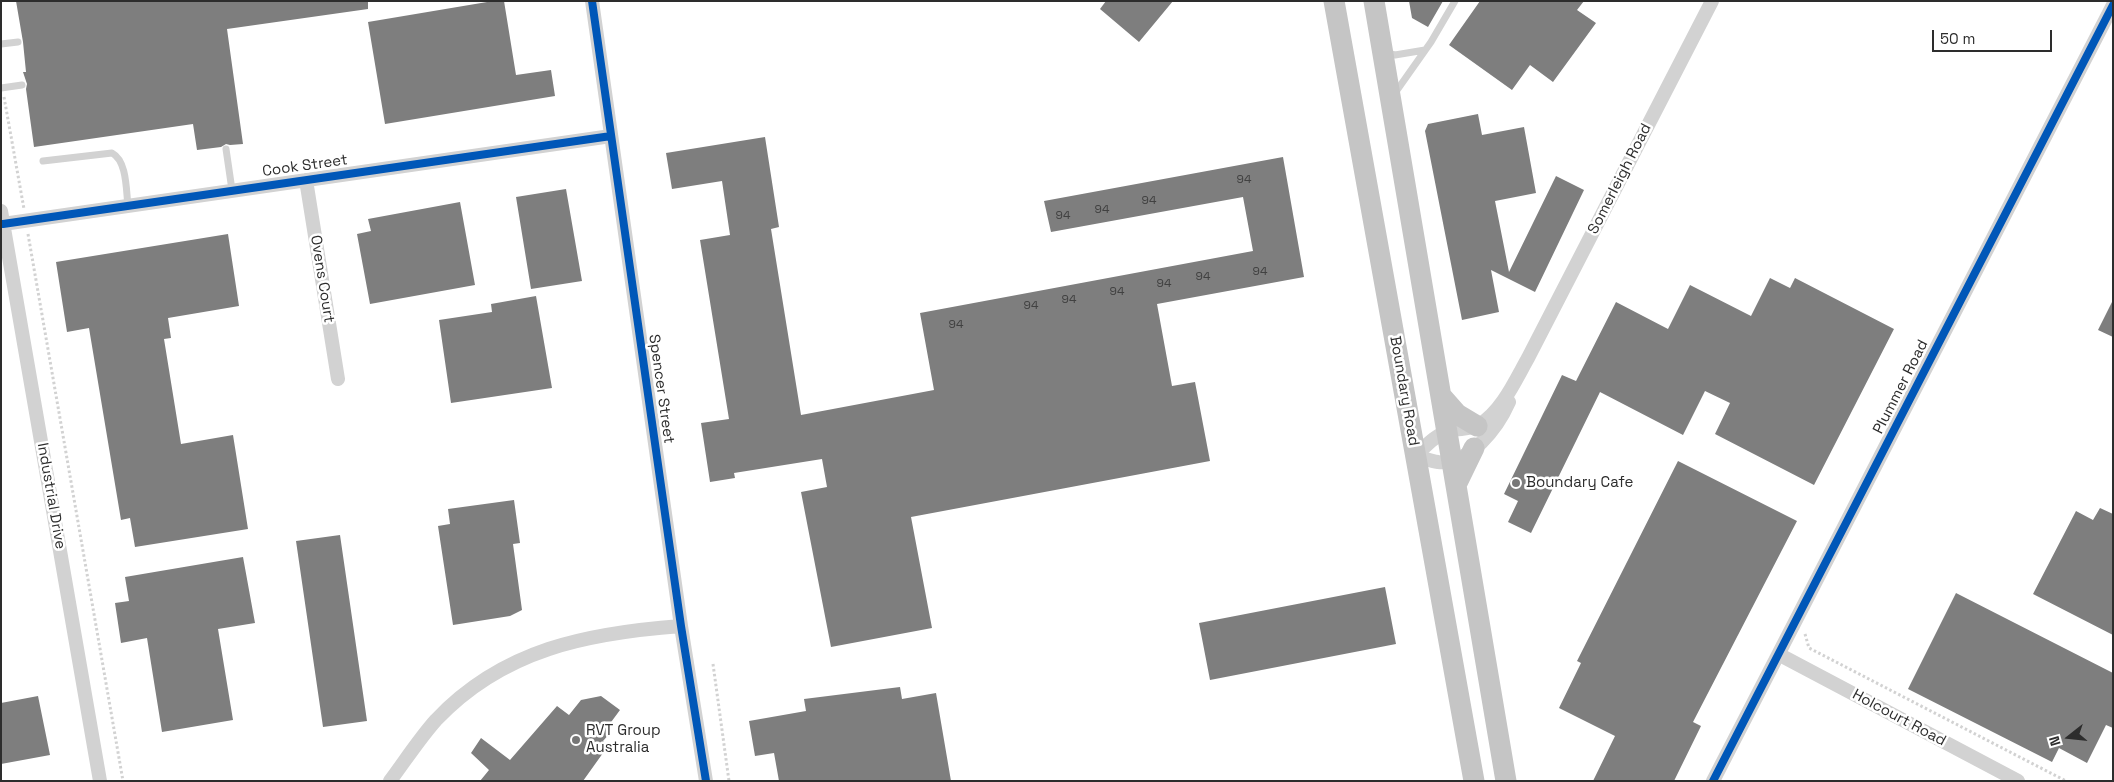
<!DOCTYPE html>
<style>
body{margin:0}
#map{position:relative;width:2114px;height:782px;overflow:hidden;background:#fff;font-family:"Space Grotesk",sans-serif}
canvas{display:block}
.frame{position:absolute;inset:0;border:2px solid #2d2d2d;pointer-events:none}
.north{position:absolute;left:2044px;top:712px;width:50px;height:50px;-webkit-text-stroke:4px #fff;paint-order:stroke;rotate:254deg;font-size:14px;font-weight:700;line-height:20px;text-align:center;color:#2d2d2d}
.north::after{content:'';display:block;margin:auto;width:18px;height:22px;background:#2d2d2d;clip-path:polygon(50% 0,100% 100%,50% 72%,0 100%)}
.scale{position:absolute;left:1932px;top:30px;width:120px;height:22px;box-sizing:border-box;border:2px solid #2d2d2d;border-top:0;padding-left:6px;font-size:15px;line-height:18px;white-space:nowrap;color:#2d2d2d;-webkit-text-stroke:4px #fff;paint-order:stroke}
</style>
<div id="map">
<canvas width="2114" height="782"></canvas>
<div class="frame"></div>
<div class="north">N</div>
<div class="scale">50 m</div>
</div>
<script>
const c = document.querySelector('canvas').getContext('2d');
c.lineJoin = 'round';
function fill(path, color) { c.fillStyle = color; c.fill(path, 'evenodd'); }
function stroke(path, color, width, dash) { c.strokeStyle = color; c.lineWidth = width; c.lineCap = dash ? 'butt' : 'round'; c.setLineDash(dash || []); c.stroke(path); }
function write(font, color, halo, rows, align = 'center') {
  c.font = font + ' "Space Grotesk",sans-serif'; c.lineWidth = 5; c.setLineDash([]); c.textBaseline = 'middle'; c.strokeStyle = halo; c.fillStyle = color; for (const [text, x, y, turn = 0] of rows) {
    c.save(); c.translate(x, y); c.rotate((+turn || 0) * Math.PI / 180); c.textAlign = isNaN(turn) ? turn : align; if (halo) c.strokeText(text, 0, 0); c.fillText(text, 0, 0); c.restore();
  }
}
const building = new Path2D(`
 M16,1h352v8l-141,20 16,115 -13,1 -4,-1 -5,3 -24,3 -4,-26 -159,23 -8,-58 1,-5 -4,-12h3l-3,-30z
 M493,1h11l12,74 35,-5 4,26 -170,28 -17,-102z
 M1106,1h67l-34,41 -39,-33z
 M1409,1h34l-15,26 -16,-9z
 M1480,1h104l-7,9 19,13 -43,59 -23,-17 -18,25 -63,-45z
 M1478,114l4,21 42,-8 12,66 -41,8 14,71 47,-96 28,14 -49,102 -44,-22 8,42 -37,8 -37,-189 3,-7z
 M765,137l14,90 -8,2 30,186 133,-25 -14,-77 333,-62 -10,-54 -192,35 -7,-31 239,-44 21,120 -147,27 15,82 23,-4 15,79 -299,56 21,111 -101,19 -30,-155 26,-5 -5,-28 -88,14 1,5 -25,4 -9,-59 28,-4 -29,-179 30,-5 -8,-54 -50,8 -6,-36z
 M566,189l16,92 -51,8 -15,-92z
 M460,202l15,83 -105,19 -13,-70 14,-3 -3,-12z
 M228,234l11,72 -71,12 3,20 -7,1 17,105 52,-9 15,94 -113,18 -5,-29 -9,2 -32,-192 -22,4 -11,-70z
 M1770,278l20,10 5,-10 99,51 -80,156 -99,-51 15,-31 -25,-12 -22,44 -83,-43 -69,141 -23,-11 10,-21 -14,-7 58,-119 14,6 40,-79 52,27 22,-44 61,31z
 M536,296l16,92 -101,15 -12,-83 53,-8 -1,-8z
 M2113,300v37l-15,-7z
 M1678,461l119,60 -104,201 8,4 -27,55h-81l22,-45 -56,-28 22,-45 -4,-2z
 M514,500l6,43 -7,1 9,66 -12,6 -57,9 -15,-99 12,-2 -2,-15z
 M2100,508l13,6v121l-80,-41 43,-83 17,9z
 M340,535l27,186 -44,6 -27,-186z
 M243,557l12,66 -37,6 15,91 -71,12 -15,-94 -26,5 -6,-40 14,-2 -4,-24z
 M1385,587l11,57 -186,36 -11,-57z
 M1956,593l157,80v55l-7,-3 -19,38 -28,-15 -7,14 -144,-73z
 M900,687l2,12 34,-6 15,88h-172l-5,-28 -19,3 -6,-35 57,-10 -2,-12z
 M38,696l12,59 -49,9v-61z
 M601,696l19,14 -14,19 4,4 -7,8 5,5 -25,35h-103l9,-11 -18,-17 10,-15 29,22 47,-54 12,9 12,-15z`);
const path = new Path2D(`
 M4,97l20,112
 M28,234l95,547
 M1805,634l4,14 257,133
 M713,664l16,117`);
const service = new Path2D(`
 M1,44l17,-2
 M1387,53l8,2 30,-5
 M1,88l21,-3
 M1395,93l36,-51 24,-41
 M226,149l6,41
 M43,161l69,-8c15,8 14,36 16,53`);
const minor = new Path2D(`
 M592,1l89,625 25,155
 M306,180l32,199
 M1,211l99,570
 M3,224l608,-88
 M1415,456c10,-9 20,-21 34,-25 9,-3 21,-1 30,-6 23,-14 36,-44 49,-67l184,-357
 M1415,456c8,2 16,5 23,6 32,3 60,-35 71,-60
 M1780,655l238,126
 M390,781c15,-20 29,-42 46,-61 67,-71 152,-87 245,-94
 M1713,781l400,-776`);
const primary = new Path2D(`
 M1334,1l140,780
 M1374,1l132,780
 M1442,397l15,17 20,12
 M1457,483l17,-35`);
const cycleway = new Path2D(`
 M592,1l89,625 25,155
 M3,224l608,-88
 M1713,781l400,-776`);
const markers = [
 [1516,483,5,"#767676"],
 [576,740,5,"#767676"]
];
const numberNames = [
 ["94",1244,180],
 ["94",1149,201],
 ["94",1102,210],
 ["94",1063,216],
 ["94",1260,272],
 ["94",1203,277],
 ["94",1164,284],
 ["94",1117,292],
 ["94",1069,300],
 ["94",1031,306],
 ["94",956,325]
];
const streetNames = [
 ["Cook Street",305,166,-8],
 ["Somerleigh Road",1620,179,-63],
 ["Ovens Court",322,279,81],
 ["Plummer Road",1901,387,-63],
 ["Spencer Street",661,389,82],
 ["Boundary Road",1404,391,80],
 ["Industrial Drive",51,496,80],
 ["Holcourt Road",1899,718,28]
];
const poiNames = [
 ["Boundary Cafe",1526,483],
 ["RVT Group",586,731],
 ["Australia",586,748]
];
fill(building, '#7e7e7e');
stroke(path, '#d2d2d2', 3, [2.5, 2.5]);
stroke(service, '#d2d2d2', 7);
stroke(minor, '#d2d2d2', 14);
stroke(primary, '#c5c5c5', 21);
stroke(cycleway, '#0057b8', 8);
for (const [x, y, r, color] of markers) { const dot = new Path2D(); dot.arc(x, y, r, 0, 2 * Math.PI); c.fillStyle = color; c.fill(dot); stroke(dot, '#fff', 2); }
write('12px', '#414141', null, numberNames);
write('15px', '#2d2d2d', '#fff', streetNames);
write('15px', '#2d2d2d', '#fff', poiNames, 'left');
</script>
